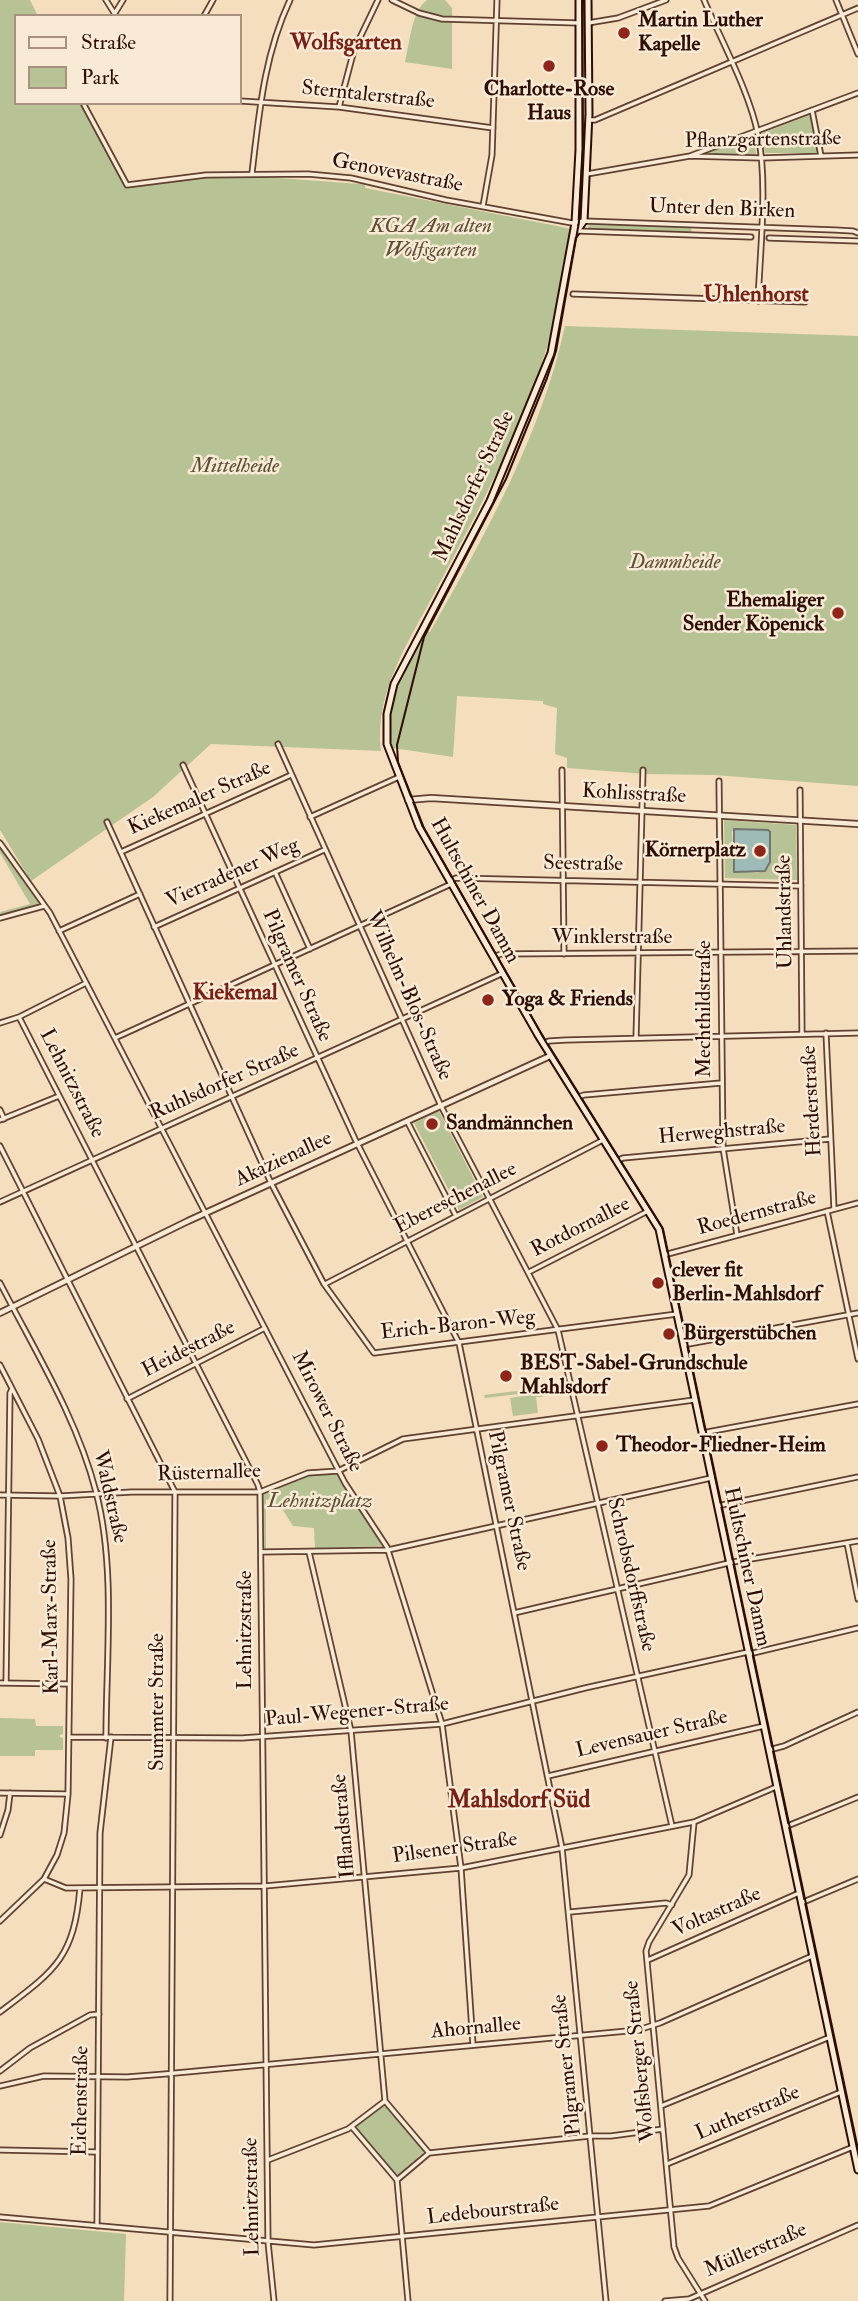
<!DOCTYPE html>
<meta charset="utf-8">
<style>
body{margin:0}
#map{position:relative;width:858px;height:2301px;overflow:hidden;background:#f5debd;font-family:"IM FELL Double Pica",serif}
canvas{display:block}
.legend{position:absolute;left:14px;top:14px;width:228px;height:91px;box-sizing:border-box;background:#f8ead4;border:2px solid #a79280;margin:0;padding:9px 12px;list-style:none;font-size:21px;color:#2e0d02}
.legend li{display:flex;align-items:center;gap:14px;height:35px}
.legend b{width:35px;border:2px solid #a79280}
</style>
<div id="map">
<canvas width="858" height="2301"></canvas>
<ul class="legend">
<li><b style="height:9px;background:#f8ead4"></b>Straße</li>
<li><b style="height:19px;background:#b7c295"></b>Park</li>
</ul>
</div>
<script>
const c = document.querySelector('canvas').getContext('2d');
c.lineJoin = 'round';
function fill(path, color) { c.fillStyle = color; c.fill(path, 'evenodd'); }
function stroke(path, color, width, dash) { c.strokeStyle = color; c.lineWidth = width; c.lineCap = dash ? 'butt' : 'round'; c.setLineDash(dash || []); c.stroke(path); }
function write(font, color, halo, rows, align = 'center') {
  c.font = font + ' "IM FELL Double Pica",serif'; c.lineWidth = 5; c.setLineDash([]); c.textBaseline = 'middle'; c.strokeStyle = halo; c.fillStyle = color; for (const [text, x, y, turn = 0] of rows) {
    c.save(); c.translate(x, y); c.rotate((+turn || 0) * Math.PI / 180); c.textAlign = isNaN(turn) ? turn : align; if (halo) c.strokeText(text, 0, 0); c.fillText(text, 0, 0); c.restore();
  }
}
const green = new Path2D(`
 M0,0h30l8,16h-22v87h65l44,85 72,-11 54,-1 109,8 5,1v3l207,41c-9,45 -16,91 -30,134 -7,25 -19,50 -29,74 -22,50 -48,99 -74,147 -26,52 -66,106 -58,167l-170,-7 -58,53 -122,84 -31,-51z
 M427,0h18l7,8v61l-47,-7c5,-19 6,-50 22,-62z
 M810,115l8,38h-53l-3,-20z
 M754,136l2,19h-49v-3z
 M589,223l101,4 2,3 -2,3 -102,-4z
 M565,326l293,10v450l-144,-11 -68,-1 -79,-6v-10l-12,-4 2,-46 -14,-4v-3l-86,-5 -4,61 -60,-9c-14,-43 12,-82 32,-118l5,2c55,-97 111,-196 135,-306z
 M724,820l72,5 1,55 -72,-2zM732,831l38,31 -2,6 -10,5 -24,-2z
 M0,846l38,55v5l-37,10 -1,-4 30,-8 -30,-51z
 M439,1111l44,86 -24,13 -45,-87z
 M542,1388l1,9h-7l2,16 -25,3 -3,-18 26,-4 -1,-2 -50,6 -1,-3z
 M335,1474l4,2 43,70 -67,2 -1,-20 -21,-2 -12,-19 -15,-8v50h-2l-2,-52 2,-5 45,-17z
 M0,1718l35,1 1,7h27v8l-3,1v2l3,1v12h-28v6h-35z
 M385,2105l40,46 -27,24h-4l-39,-47 2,-4z
 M0,2222l126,12 -2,67h-124z`);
const water = new Path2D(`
 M734,829l34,1 2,2v30l-5,9 -31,1z`);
const minor = new Path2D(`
 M106,0l10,16
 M392,0l27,13 23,6 136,4
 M704,0c17,40 46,93 54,135 10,47 2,116 0,166
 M836,0l22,54
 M115,13l8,-13
 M204,16l9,-16
 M588,23l30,-5 48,-18
 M240,101l99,6 154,21
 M83,103l44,82 79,-10 102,-1 43,4 95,22 126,23 12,-2 251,9 18,1 5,2
 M339,107l15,-57 24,-50
 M812,110l9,46
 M589,120h6l263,-112
 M690,156l168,-63
 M252,173c7,-59 12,-118 38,-173
 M587,174l103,-18 71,2 97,-3
 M483,206l9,-51 5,-155
 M578,231l173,6
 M769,238l89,3
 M573,294l232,8
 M278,744l163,362 117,224 114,496
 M183,765l172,374 104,204 103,505 44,453
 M562,770l2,184
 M719,781l4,367 14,87
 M800,790l2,244
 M310,817l89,-40
 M107,822l164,361 53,101 50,69 303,-39
 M0,843l50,70 295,570 42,64 55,177 19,144 12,177
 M121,852l170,-77
 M275,872l35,77
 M449,881l7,-3 345,8
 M0,918l44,-12
 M154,927l170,-77
 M59,931l81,-37
 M493,957l8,-3 357,-3
 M19,1017l239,468 2,7 8,750 6,59
 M0,1023l19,-6 67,-34
 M826,1033l8,176
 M115,1038l336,-154
 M636,1038l7,-268
 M543,1044l6,-3 17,-1 292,-7
 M578,1097l6,-2 137,-12
 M0,1110l4,9
 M0,1120l59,-24
 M407,1121l49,95
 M0,1146l175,346 -5,809
 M617,1161l6,-3 207,-19
 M0,1202l501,-228
 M827,1211l31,148
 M664,1255l194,-52
 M529,1272l119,-61
 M0,1283c35,68 77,135 96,209 20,75 10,168 10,246
 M325,1284l278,-144
 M683,1345l175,-32
 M0,1365l38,74 22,57 8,42 3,41 -3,215 -4,39 -7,22 -13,24 -44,42
 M127,1399l138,-71
 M702,1433l156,-29
 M0,1495l60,1 72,-4h128l48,-19 30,-2 65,-32 291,-39
 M717,1506l141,-29
 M847,1543l11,56
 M261,1552l127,-2 323,-72
 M309,1552l42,179 34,370
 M514,1613l219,-51 125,-21
 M749,1654l109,-26
 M0,1683l69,1
 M6,1683l4,-290 2,-4
 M69,1737l173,1 200,-14 143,-36 163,-36
 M769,1750l15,-4 74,-34
 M548,1776l216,-50
 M0,1793l68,1
 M694,1822l-5,53 -40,67 -3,9 28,296 4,11 27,43
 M785,1827l73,-30
 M0,1835l8,-25 2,-17
 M44,1879l22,9 199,-2 196,-18 233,-46 82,-35
 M801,1903l57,-24
 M570,1912l96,-9 6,2
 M648,1960l151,-67
 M0,2012c54,-41 74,-53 80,-124
 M0,2071l30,-23 60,-33 9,-1
 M0,2086l44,-10 83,1 38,-3 473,-44 22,-7 152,-67
 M385,2101l44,52
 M661,2106l169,-69
 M352,2127l45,53 32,-27
 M0,2150l97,2
 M429,2153l161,-17h21l52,-7
 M268,2160l80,-31 37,-28
 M667,2164l174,-72
 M397,2180l11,121
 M0,2217l314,28 395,-39 144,-59
 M97,2226l3,-393 11,-96
 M665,2301l24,-2 169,-74`);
const tertiary = new Path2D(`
 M408,800l23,-2 427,26
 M0,1313l188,-92 362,-165`);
const secondary = new Path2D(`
 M579,0v150l-4,73 -24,130 -61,148 -96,183 -7,30v30l32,83 119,208 121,194 199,941
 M574,235l10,-14 5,-107 -1,-114`);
const tram = new Path2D(`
 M582,0l1,148 -4,74 -23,129 -9,27 -41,101 -82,158 -27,108 1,17 26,66 122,214 117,187 195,920`);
const markers = [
 [624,33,7,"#8f2418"],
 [549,66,7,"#8f2418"],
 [838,613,7,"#8f2418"],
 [760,851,7,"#8f2418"],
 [488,1000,7,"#8f2418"],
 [432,1124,7,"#8f2418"],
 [658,1283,7,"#8f2418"],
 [669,1334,7,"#8f2418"],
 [506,1376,7,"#8f2418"],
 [602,1446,7,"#8f2418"]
];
const poiNames = [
 ["Martin Luther",638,21],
 ["Kapelle",638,45],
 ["Charlotte-Rose",549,90,"center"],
 ["Haus",549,114,"center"],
 ["Ehemaliger",824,601,"right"],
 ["Sender Köpenick",824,625,"right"],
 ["Körnerplatz",746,851,"right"],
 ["Yoga & Friends",502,1000],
 ["Sandmännchen",446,1124],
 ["clever fit",672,1271],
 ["Berlin-Mahlsdorf",672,1295],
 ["Bürgerstübchen",683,1334],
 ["BEST-Sabel-Grundschule",520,1364],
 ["Mahlsdorf",520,1388],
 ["Theodor-Fliedner-Heim",616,1446]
];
const streetNames = [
 ["Sterntalerstraße",368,96,6],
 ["Pflanzgartenstraße",763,141,-1],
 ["Genovevastraße",397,174,11],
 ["Unter den Birken",722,210,2],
 ["Mahlsdorfer Straße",475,487,-65],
 ["Kohlisstraße",634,795,3],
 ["Kiekemaler Straße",200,799,-24],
 ["Seestraße",583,865,1],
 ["Vierradener Weg",233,874,-24],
 ["Hultschiner Damm",474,891,61],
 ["Uhlandstraße",786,912,-91],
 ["Winklerstraße",612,938],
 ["Pilgramer Straße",296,976,66],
 ["Wilhelm-Blos-Straße",408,996,66],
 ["Mechthildstraße",705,1009,-90],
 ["Ruhlsdorfer Straße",225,1083,-24],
 ["Lehnitzstraße",71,1084,63],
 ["Herderstraße",813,1101,-93],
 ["Herweghstraße",722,1133,-5],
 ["Akazienallee",284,1160,-25],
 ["Ebereschenallee",456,1199,-27],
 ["Roedernstraße",757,1214,-15],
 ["Rotdornallee",581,1228,-27],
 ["Erich-Baron-Weg",458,1326,-6],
 ["Heidestraße",189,1350,-27],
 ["Mirower Straße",326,1412,63],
 ["Rüsternallee",209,1474,-2],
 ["Waldstraße",109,1497,77],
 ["Pilgramer Straße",508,1501,78],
 ["Hultschiner Damm",746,1567,78],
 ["Schrobsdorffstraße",630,1575,77],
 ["Karl-Marx-Straße",52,1617,-91],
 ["Lehnitzstraße",246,1630,-90],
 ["Summter Straße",158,1702,-90],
 ["Paul-Wegener-Straße",357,1713,-5],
 ["Levensauer Straße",652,1735,-13],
 ["Ifflandstraße",345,1826,-95],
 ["Pilsener Straße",455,1849,-8],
 ["Voltastraße",717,1913,-24],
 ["Ahornallee",476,2029,-5],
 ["Wolfsberger Straße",641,2061,-96],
 ["Pilgramer Straße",568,2065,-96],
 ["Eichenstraße",82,2101,-89],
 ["Lutherstraße",748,2114,-23],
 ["Lehnitzstraße",253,2197,-91],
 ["Ledebourstraße",493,2212,-6],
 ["Müllerstraße",756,2251,-23]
];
const parkNames = [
 ["KGA Am alten",431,227],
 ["Wolfsgarten",431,251],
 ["Mittelheide",235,467],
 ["Dammheide",675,563],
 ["Lehnitzplatz",320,1502]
];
const neighbourhoodNames = [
 ["Wolfsgarten",346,44],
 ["Uhlenhorst",756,296],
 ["Kiekemal",235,994]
];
const quarterNames = [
 ["Mahlsdorf Süd",519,1802]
];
fill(green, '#b7c295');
fill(water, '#9ebbb8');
stroke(water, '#71756f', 2);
stroke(minor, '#604131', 7);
stroke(tertiary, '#604131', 8);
stroke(secondary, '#2e0d02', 9);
stroke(minor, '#f8ead4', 3.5);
stroke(tertiary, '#f8ead4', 4.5);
stroke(secondary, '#f8ead4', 5);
stroke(tram, '#2e0d02', 2);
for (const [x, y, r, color] of markers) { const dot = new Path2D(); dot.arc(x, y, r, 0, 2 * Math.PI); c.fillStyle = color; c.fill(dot); stroke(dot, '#f8ead4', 2.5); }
write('bold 21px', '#2e0d02', '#f8ead4', poiNames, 'left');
write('21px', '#2e0d02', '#f8ead4', streetNames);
write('italic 21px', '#5e4c35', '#f8ead4', parkNames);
write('bold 23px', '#7a1f14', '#f8ead4', neighbourhoodNames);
write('bold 24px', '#7a1f14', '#f8ead4', quarterNames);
</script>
